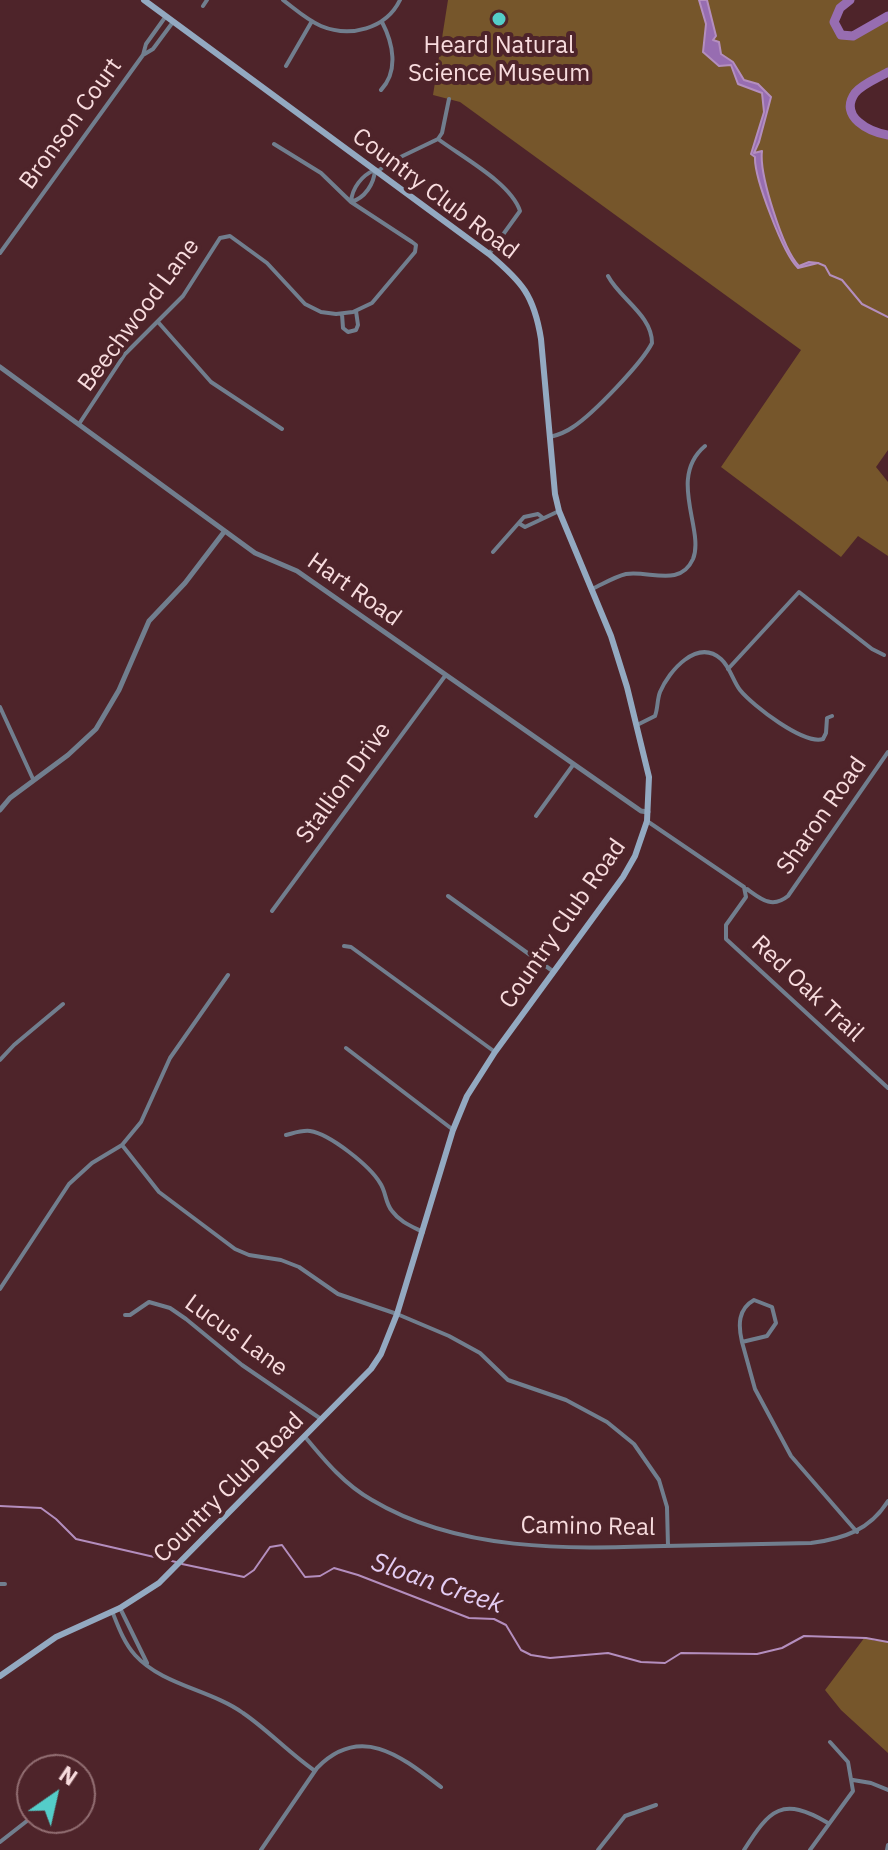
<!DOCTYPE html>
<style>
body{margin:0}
#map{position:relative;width:888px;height:1850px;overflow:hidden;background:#4e242a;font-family:"IBM Plex Sans",sans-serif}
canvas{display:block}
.north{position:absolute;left:16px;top:1754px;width:80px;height:80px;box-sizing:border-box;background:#4e242a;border:2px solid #926e72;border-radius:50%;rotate:34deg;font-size:22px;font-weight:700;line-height:32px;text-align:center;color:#f8dcde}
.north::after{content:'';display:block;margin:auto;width:28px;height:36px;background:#54cdc9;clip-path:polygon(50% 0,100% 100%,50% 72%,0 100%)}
</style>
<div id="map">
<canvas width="888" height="1850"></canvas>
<div class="north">N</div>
</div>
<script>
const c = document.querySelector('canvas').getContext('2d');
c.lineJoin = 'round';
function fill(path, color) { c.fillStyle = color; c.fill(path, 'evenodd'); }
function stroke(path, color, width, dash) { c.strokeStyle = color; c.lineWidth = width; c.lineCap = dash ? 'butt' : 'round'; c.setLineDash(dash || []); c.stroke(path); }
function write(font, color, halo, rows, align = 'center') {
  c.font = font + ' "IBM Plex Sans",sans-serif'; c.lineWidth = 8; c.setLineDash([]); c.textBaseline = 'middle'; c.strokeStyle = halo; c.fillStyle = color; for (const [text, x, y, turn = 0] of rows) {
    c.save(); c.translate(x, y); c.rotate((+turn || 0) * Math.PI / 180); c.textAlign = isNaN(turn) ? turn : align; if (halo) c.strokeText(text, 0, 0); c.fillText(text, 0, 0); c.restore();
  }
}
const green = new Path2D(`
 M448,0h401l-9,7 -6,15 7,13 12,2 35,-21v55c-9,6 -21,10 -29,17 -16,12 -7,36 9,43 6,2 14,3 20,5v314l-12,17 12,15v74l-30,-20 -17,21 -120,-90 80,-117 -341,-248 -27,-7z
 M865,1637l10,4h13v112l-47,-43 -16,-20z`);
const water = new Path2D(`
 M699,0h8l9,36 -3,4 6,2 2,12 12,8 11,18 14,4 13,13 -12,45 -5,11 8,-2c-3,23 21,99 37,115l10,-4 9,1 -20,5c-15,-14 -44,-91 -43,-111l-4,-3 13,-42 -2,-19 -24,-9 -7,-19 -12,1 -16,-14 3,-28z`);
const stream = new Path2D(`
 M818,263l7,3 5,9 12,5 20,24 26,13
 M0,1506l41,2 15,11 20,20 100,23
 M182,1564l62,13 10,-7 16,-23 12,-2 23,32 15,-1 14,-8 24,7 111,43 25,1 12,6 15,25 10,5 19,3 58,-5 33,9 24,1 16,-10 76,1 25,-6 22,-12 62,2 22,4`);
const river = new Path2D(`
 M850,0l-10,8 -6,14 7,13 12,1 35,-20
 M888,72c-10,6 -26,12 -33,21 -17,24 15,39 33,42`);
const minor = new Path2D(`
 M283,0c12,9 24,20 38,26 29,12 65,3 79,-26
 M203,6l4,-6
 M143,55l3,-11 20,-28
 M286,66l26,-45
 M381,90c18,-19 12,-47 1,-68
 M438,139c24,18 73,44 82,72l-31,43
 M375,170c-1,14 -10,28 -24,32 1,-14 11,-27 24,-32z
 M377,172l11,-9 50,-24 4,-6 7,-34
 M0,253l143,-198 10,-6 20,-27
 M342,314l1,14 5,4 8,-2 2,-5 -2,-14
 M158,322l53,60 71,47
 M79,424l46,-70 58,-58 37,-58 10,-2 37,27 38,41 16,8 15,2 17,-2 19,-9 43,-51 1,-7 -4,-3 -61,-40 -30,-29 -47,-29
 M550,437c8,-2 16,-5 23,-10 20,-13 69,-64 79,-84 0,-28 -32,-44 -44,-67
 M520,524l5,3 34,-16
 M493,552l31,-35 14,-3 5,4
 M592,589c11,-5 22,-12 34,-15 23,-4 54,14 67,-15 12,-29 -26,-81 12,-113
 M728,669l71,-77 73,57 12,6
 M0,707l33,72
 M637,725l18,-9c3,-8 2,-16 5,-24 9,-21 37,-54 61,-33 9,8 12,22 19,31 13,16 64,55 83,49l3,-6 1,-15 5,-2
 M536,816l37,-51
 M647,821l97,66 2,10 -20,28v14l162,149
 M747,889c14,10 25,20 41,7l100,-144
 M448,896l106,76
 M272,911l173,-235
 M344,946l7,1 144,105
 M346,1048l106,81
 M0,1060l14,-15 49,-41
 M286,1135c8,-2 16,-5 24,-4 20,3 60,35 70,52 6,8 5,20 12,28 8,11 19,15 31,21
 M122,1145l37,47 76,57 14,6 32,5 18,7 39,27 59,20 52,22 31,17 28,27 58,20 41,22 27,22 25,36 8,27 1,39
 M0,1289l69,-105 23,-21 30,-18 19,-23 29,-64 58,-83
 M754,1300l18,7 4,16 -9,13 -25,6c-4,-17 -4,-33 12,-42z
 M125,1315h5l19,-13 21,6 16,11 56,46 79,54
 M742,1342l13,47 36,67 66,76
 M306,1438c19,23 39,47 66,62 87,52 195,49 292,46 49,-1 98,-2 147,-3 32,-4 59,-13 77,-42
 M0,1584h5
 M120,1608l27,55
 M112,1611c6,15 12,32 23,44 27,30 76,35 108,58 25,17 46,40 72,58
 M853,1780l18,3 17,7
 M0,1842l32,-25
 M261,1850l56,-82c44,-45 85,-11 124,19
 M598,1850l27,-34 31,-11
 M744,1850c26,-41 38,-54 84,-27
 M810,1850l43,-59 -5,-29 -18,-20
 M887,1850l1,-5`);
const tertiary = new Path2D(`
 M0,367l255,186 42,18 344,240 7,1
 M0,810l10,-12 58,-43 28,-26 23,-39 30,-69 36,-38 39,-51`);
const secondary = new Path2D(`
 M0,1676l56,-39 64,-29 39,-25 212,-214 10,-15 16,-40 56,-184 14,-34 28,-44 128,-175 12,-21 12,-35 2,-44 -22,-90 -16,-51 -52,-125 -4,-17 -14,-155c-7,-44 -19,-57 -52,-85l-345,-254`);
const markers = [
 [499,19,8,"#54cdc9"]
];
const poiNames = [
 ["Heard Natural",499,46],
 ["Science Museum",499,74]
];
const streetNames = [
 ["Bronson Court",71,124,-54],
 ["Country Club Road",435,194,37],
 ["Beechwood Lane",139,315,-53],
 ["Hart Road",354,590,35],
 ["Stallion Drive",344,783,-54],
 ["Sharon Road",822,816,-55],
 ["Country Club Road",563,924,-55],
 ["Red Oak Trail",807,989,43],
 ["Lucus Lane",236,1336,36],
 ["Country Club Road",229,1488,-45],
 ["Camino Real",588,1527,1]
];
const waterNames = [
 ["Sloan Creek",437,1584,19]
];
fill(green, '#76562b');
fill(water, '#976db1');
stroke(water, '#b48ebe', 2);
stroke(stream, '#b48ebe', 2);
stroke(river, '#976db1', 9);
stroke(minor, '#717e8e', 4);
stroke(tertiary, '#717e8e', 5);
stroke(secondary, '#93a9c1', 6);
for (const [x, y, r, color] of markers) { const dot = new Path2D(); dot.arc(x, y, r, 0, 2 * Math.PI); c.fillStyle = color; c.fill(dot); stroke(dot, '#4e242a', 3); }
write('24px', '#f8dcde', '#4e242a', poiNames);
write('24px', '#f8dcde', '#4e242a', streetNames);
write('italic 26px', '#e4cdf3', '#4e242a', waterNames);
</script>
